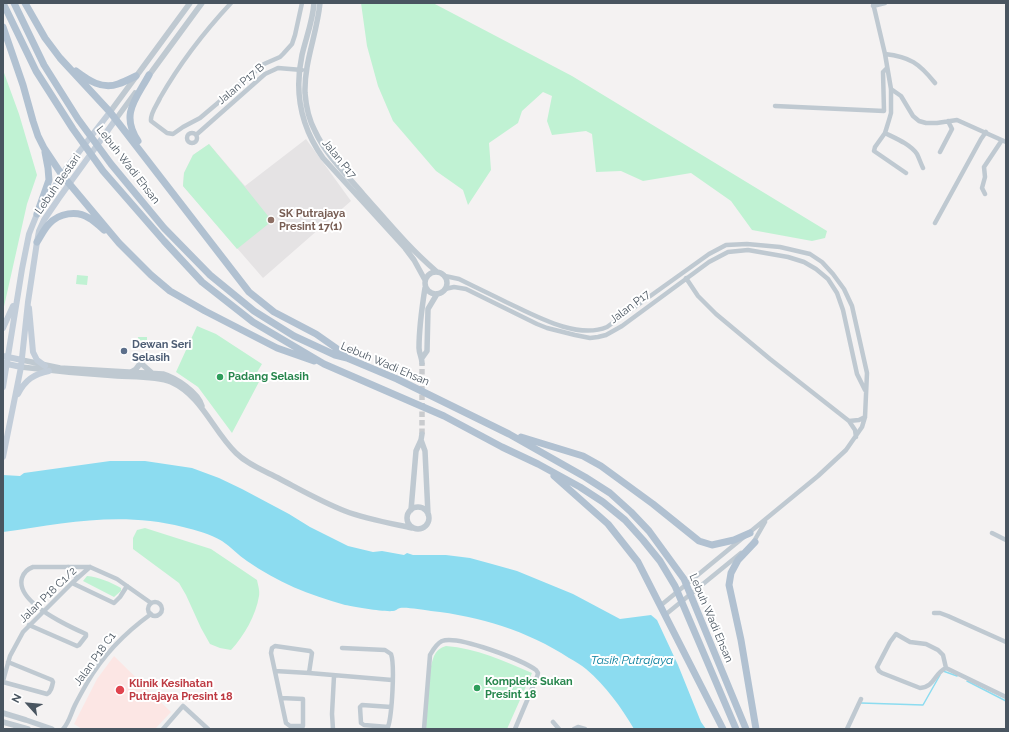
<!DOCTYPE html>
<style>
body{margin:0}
#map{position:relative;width:1009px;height:732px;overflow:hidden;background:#f4f2f2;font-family:Raleway,sans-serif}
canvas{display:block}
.frame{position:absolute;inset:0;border:4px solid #495560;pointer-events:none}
.north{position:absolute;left:8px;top:684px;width:40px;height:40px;-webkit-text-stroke:3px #fff;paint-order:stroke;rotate:297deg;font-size:11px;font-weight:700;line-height:16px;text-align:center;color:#495560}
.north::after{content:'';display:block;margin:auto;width:14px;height:18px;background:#495560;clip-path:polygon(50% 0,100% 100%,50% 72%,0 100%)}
</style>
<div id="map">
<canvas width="1009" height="732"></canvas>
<div class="frame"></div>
<div class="north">N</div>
</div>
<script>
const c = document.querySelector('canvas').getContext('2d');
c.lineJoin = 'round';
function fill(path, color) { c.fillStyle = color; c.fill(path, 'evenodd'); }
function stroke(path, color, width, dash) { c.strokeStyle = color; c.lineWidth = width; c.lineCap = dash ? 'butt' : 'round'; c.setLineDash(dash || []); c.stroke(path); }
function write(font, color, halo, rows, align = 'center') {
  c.font = font + ' Raleway,sans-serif'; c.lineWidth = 4; c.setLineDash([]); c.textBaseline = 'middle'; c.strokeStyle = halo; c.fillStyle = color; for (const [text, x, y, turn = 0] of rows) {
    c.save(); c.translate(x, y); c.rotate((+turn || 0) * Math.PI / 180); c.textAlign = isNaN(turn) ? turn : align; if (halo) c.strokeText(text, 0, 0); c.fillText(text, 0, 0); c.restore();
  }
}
const education = new Path2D(`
 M306,139l45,62 -88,77 -80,-92 1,-13 9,-18 16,-11 36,42z`);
const medical = new Path2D(`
 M114,656l57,56 -16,17h-73l-8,-5 23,-45z`);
const green = new Path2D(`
 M361,3h72l139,73 255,155 -2,7 -13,3 -60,-11 -21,-29 -40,-28 -48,8 -22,-10 -25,1 -4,-38 -6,-3 -34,4 -5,-14 5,-25 -9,-4 -21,19 -4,12 -29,20 2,27 -23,35 -5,-15 -27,-19 -43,-50 -15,-35 -11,-40z
 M3,70l16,44 18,61 -10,29 -24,107z
 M209,144l35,42 28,35 -35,28 -54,-63 1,-13 9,-18z
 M77,275l11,1 -1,9 -11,-1z
 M197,326l19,8 46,30 -6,10 4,6 -28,53 -34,-46 -22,-15z
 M138,337h9v9h-10z
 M145,528l66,21 46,31c1,5 3,11 2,16 -3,19 -15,40 -28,54l-11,-2 -10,-4 -9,-16 -15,-33 -7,-12 -46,-34v-11l4,-8z
 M87,576c12,1 23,6 34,12v3l-7,6 -31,-16z
 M446,646c30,2 58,15 86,27l-25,56h-82c2,-19 2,-56 9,-73 3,-6 6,-8 12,-10z`);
const water = new Path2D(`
 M110,461h35l47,7 27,10 23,11 47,25 21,13 38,19 25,6 9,-1 22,4 3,-2 6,2h33l24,3 22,6 25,7 56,23 47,25 31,-4 6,5 21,45 23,57 5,7h-72c-13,-22 -28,-43 -48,-60 -5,-4 -11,-8 -17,-11 -41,-27 -90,-42 -138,-47 -8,-1 -24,-4 -31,-3 -4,1 -2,2 -7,3 -10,1 -37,-4 -48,-6 -36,-10 -68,-23 -98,-44 -9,-6 -16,-14 -25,-20 -12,-7 -26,-11 -39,-14 -62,-16 -119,-4 -180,5v-57l17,1 4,-3z`);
const stream = new Path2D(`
 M943,671l14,5
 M967,681l39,20
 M861,703l62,2 17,-30`);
const tertiaryTunnel = new Path2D(`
 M422,434v-71`);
const minor = new Path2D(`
 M231,3c-27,29 -51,60 -71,95 -3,7 -10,15 -9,23l16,12 6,1 10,-7 17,-9 64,-54 16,-7 3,-3 9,-10 3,-9 7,-32
 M873,3l12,51 6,35v24l-2,7 -4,13 -10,14 -1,4 32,22
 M873,6l12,-3
 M885,54c25,3 34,9 50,29
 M891,89l10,7 12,20 6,5 7,2h11l20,-3 49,22
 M775,106l109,5 -1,-39 4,-4
 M187 138a5 5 0 1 1 10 0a5 5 0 1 1-10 0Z
 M885,133c10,5 25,11 32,21 2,4 4,10 6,14
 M196,135l69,-61 13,-6 24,2
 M940,152l12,-23 -4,-8
 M985,194l-3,-6 3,-11 -1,-10 18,-27
 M935,223l46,-84 5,-7
 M445,276l14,3c16,8 31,15 47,23 28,13 71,38 101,25l102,-73 17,-9 21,-1 33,3 30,7 12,8 11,12 11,15 8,17 15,67 -2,44 -3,10 -16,23 -28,26 -158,130
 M686,278l12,18 18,18 54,45 79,62 6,9 1,7
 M445,289l9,-2 12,2 71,35 10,4 28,7 15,3 8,-1 8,-2 16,-9 87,-64 19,-10 20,-2 40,7 16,5 12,7 12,10 9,14 6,17 14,64 8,16
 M849,421l10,-1 6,-3
 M992,533l14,7
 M753,543l12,-21
 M68,567l9,11
 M72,583l42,20 6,-6 7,-11
 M148 609a7 7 0 1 1 14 0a7 7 0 1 1-14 0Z
 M934,613h6l8,3 58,26
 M665,615l76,-62
 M29,625l48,21 2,-1 7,-9v-2c-18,-8 -71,-32 -64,-56 2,-6 5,-9 11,-11h57l27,12 34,24
 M342,648l43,2 6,4c4,11 1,61 -3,73l-24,-2 -3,-2 -1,-16 2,-2 29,2
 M946,668l-3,-13 -5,-5 -12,-6 -16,-2 -14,-8 -6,8 -13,25 2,4 3,2 38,15c15,-1 14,-15 26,-20l60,29
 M275,671l34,2 83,7
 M3,681l7,-25 13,-24 49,-49 18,-16
 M3,682l44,12c4,-2 5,-7 6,-12l-1,-2 -44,-18
 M281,698l22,1v27h-13l-4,-3 -15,-70 1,-5 3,-2 35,5 2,2 -3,20
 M553,722l6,7
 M63,729c6,-6 8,-16 12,-24 4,-8 8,-15 12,-22 16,-28 39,-51 64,-69
 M163,729l20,-23 25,23
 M333,729l-1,-15 2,-38
 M424,729l6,-74c3,-5 6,-11 12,-14 16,-6 80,19 94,29l2,3 -1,4 -22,52
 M574,729l4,-2 7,2
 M847,729l14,-30`);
const tertiary = new Path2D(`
 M314,3c-1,17 -8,35 -12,52 -8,37 -1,72 21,103l82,90 9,12 11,20
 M320,3c-3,31 -16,59 -15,90 1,13 4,27 10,38 11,24 31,43 48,63 24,27 46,54 73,77
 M147,78l55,-75
 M110,112l80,-109
 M116,119l19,-26
 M425 283a11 11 0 1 1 22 0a11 11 0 1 1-22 0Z
 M422,358l5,-7 1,-42 9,-15
 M22,360l38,8 103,6c13,4 35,18 39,32
 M422,363c0,-5 -3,-10 -3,-15 0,-20 3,-41 6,-60
 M143,365l9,8
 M21,367c32,4 64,7 96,9 16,1 40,0 54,6 31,14 42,49 65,71 12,12 29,18 44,26 21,11 42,23 65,32 21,8 44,12 67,17
 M131,372l5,-3 3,-4
 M422,434l-1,6 4,11 3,63
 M407 518a11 11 0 1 1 22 0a11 11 0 1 1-22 0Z
 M411,510l5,-59 5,-11
 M3,713l23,7 26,9
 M3,722l25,7`);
const secondary = new Path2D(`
 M29,308l4,44 4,8 8,6
 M3,328l10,-22
 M3,356l19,4
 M3,363l18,4
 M3,387l19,-118 7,-35 8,-20 31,-48 42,-54
 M18,394c7,-14 16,-20 31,-23
 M3,457l18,-90 7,-65 9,-60 2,-11 5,-11 15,-22 57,-79`);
const primary = new Path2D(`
 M3,3l33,68 37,58 30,42 61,70 38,41 51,40 71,42 120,52 58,31 36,17 42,23 23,15 22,18 18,20 17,21 15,25 61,143
 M14,3l30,62 34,54 33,45 53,64 46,47 44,36 40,25 41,19 12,3 50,21 112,55 76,43 25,16 21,19 18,19 35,48 62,150
 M25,3l20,35 15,20 50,54 139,180 25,20 42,22 20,14 9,8
 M3,27l20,58 10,36 5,15 6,12 18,27 57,68 32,32 19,16 35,20 72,37 37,13
 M76,71c12,9 26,19 42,13 6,-2 12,-5 18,-8
 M138,141c-18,-27 -2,-42 11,-66
 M37,214l12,-34 -1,-12 -3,-16
 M37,242c4,-6 7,-13 12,-18 10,-11 28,-14 40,-6 6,3 10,8 15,12
 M521,437l62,19 18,10 52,38 46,37 13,4 22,-5 16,-7
 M554,476l54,48 30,38 85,167
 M755,542l-17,18 -7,13 -2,12 12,55 15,89`);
const markers = [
 [271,220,4,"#8d6e63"],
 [124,351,4,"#5c6f8a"],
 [220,377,4,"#2e9e5b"],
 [477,688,4,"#2e9e5b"],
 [120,690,5,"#e0444e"]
];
const streetNames = [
 ["Jalan P17 B",241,84,-40],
 ["Jalan P17",339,159,51],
 ["Lebuh Wadi Ehsan",128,165,52],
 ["Lebuh Bestari",58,184,-55],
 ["Jalan P17",630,307,-37],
 ["Lebuh Wadi Ehsan",385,364,23],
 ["Jalan P18 C1/2",48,595,-44],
 ["Lebuh Wadi Ehsan",711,618,67],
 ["Jalan P18 C1",95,659,-54]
];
const educationNames = [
 ["SK Putrajaya",279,214],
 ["Presint 17(1)",279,227]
];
const serviceNames = [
 ["Dewan Seri",132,345],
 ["Selasih",132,358]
];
const leisureNames = [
 ["Padang Selasih",228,377],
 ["Kompleks Sukan",485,682],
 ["Presint 18",485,695]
];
const healthNames = [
 ["Klinik Kesihatan",129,684],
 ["Putrajaya Presint 18",129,697]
];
const waterNames = [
 ["Tasik Putrajaya",632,660]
];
fill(education, '#e5e3e4');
fill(medical, '#fce6e4');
fill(green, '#c0f2d3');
fill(water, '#8cdcf0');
stroke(stream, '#8cdcf0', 1.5);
stroke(tertiaryTunnel, '#c9cbce', 5.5, [5.5, 3]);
stroke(minor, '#bfc9d1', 4.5);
stroke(tertiary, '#bfc9d1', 5.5);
stroke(secondary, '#c2cdd9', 6);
stroke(primary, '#b1c1d1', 7);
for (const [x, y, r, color] of markers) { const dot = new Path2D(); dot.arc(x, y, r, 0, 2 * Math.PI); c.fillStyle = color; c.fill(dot); stroke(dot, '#fff', 1.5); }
write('11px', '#495560', '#fff', streetNames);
write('bold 11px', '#785e54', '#fff', educationNames, 'left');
write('bold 11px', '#4e5e75', '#fff', serviceNames, 'left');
write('bold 11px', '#27864d', '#fff', leisureNames, 'left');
write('bold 11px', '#be3a42', '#fff', healthNames, 'left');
write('italic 12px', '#087e9c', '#fff', waterNames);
</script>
